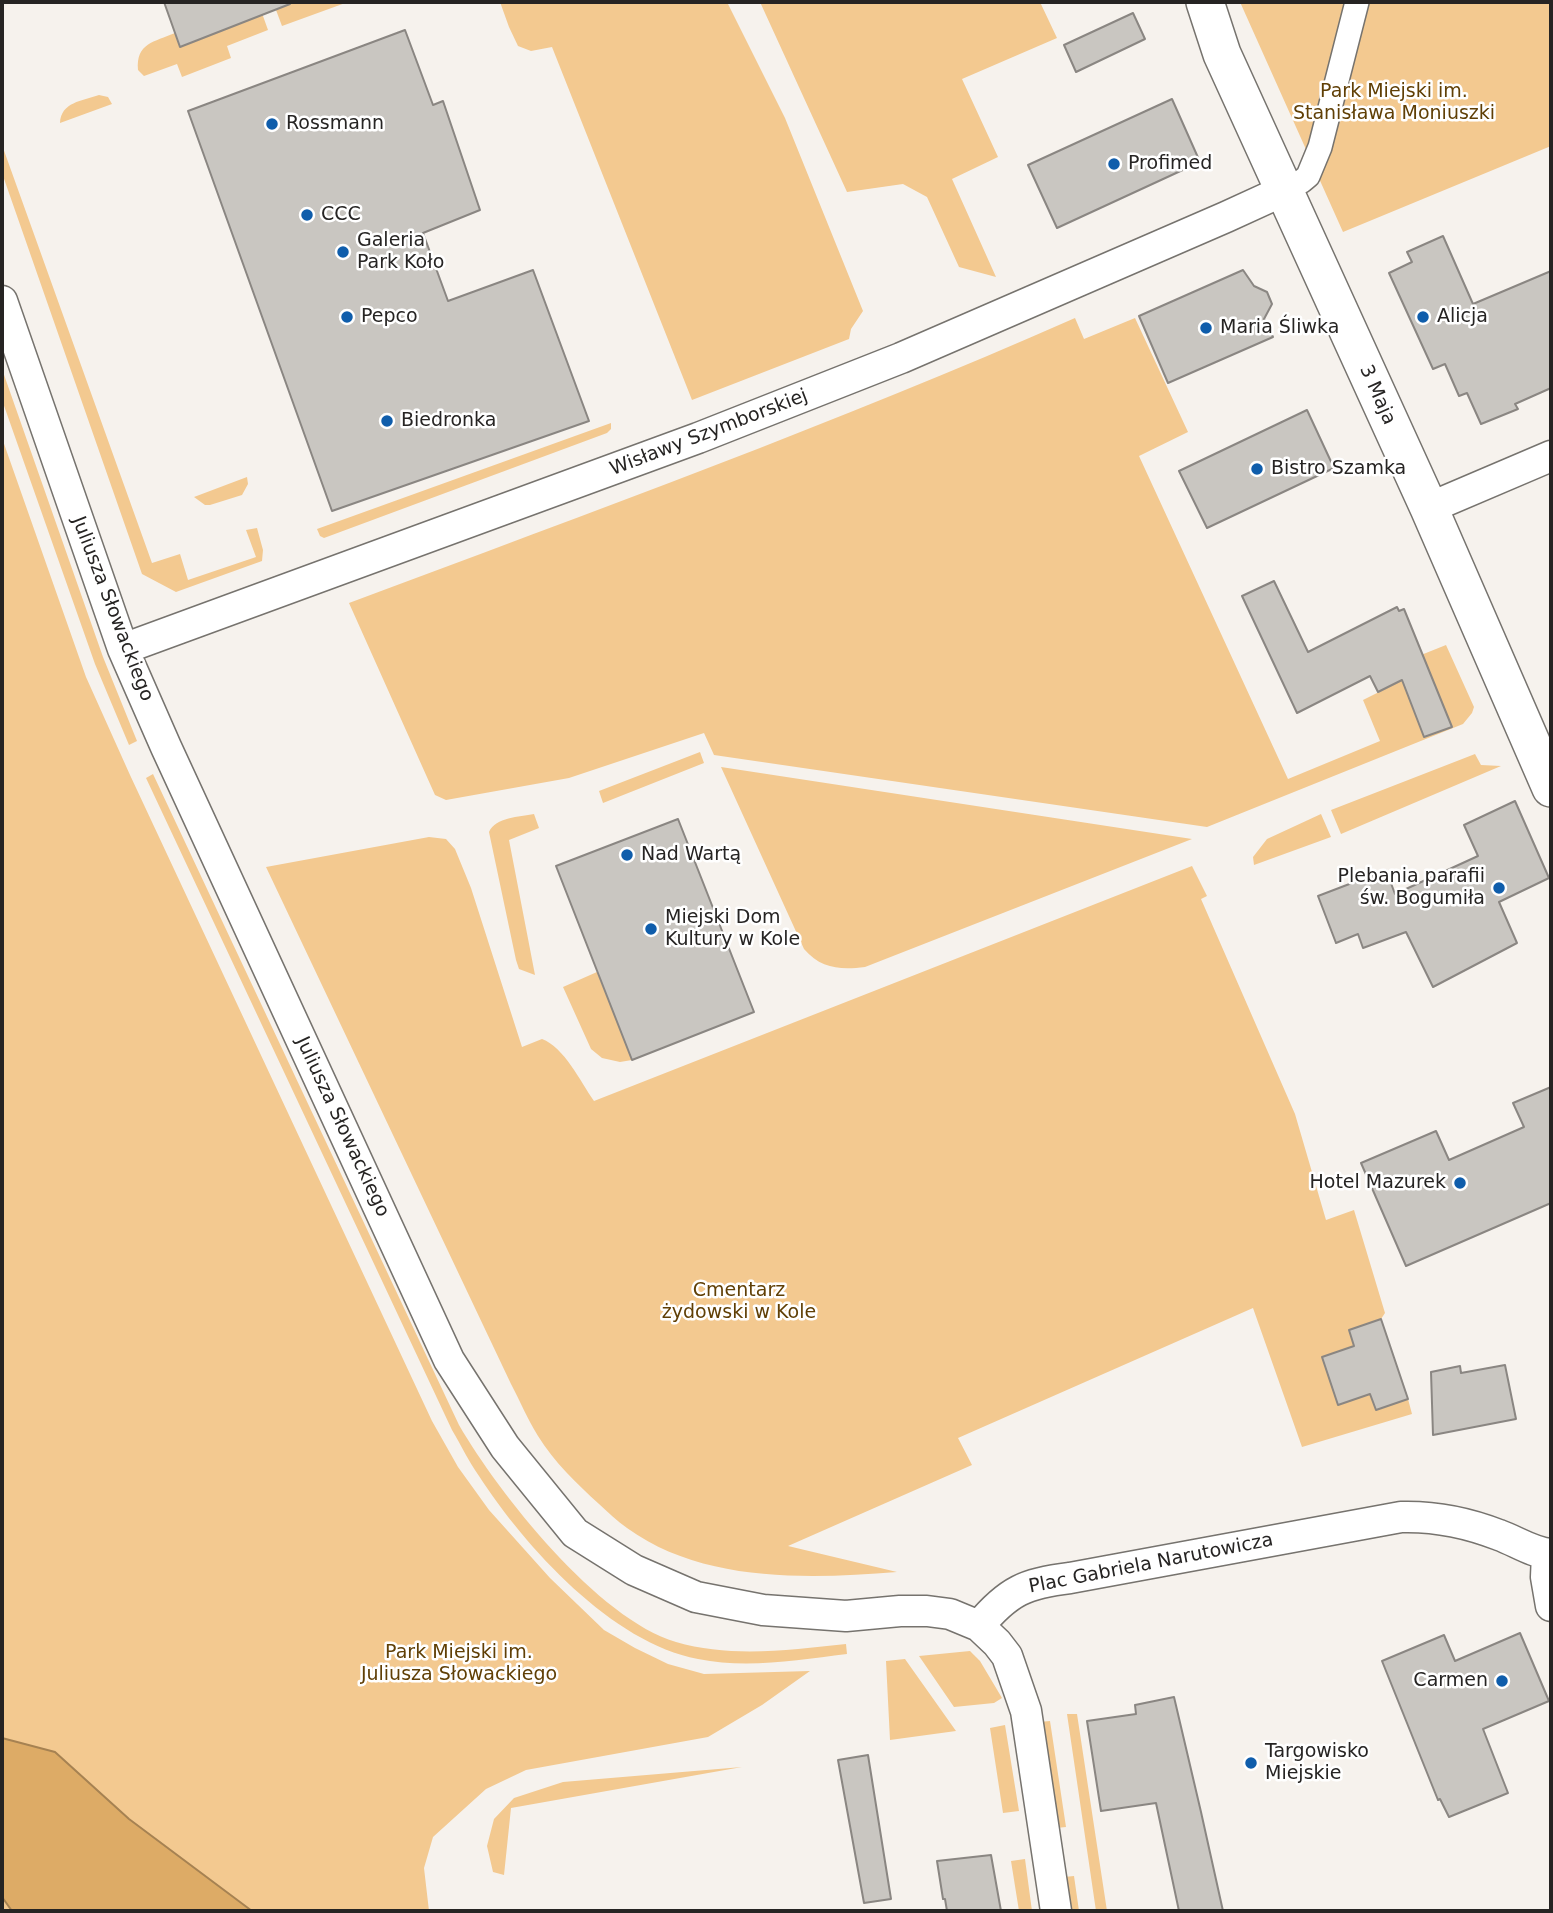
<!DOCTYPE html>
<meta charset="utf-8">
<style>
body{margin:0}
#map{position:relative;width:1553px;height:1913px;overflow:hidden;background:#f6f2ed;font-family:"DejaVu Sans",sans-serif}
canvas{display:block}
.frame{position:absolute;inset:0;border:4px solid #262423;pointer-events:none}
</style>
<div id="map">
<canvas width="1553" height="1913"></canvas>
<div class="frame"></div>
</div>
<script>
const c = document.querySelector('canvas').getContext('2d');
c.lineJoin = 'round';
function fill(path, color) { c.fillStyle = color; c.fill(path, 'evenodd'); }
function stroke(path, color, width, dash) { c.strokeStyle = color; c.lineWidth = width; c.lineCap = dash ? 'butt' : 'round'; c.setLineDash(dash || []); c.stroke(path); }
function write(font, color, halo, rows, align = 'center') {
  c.font = font + ' "DejaVu Sans",sans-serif'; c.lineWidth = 5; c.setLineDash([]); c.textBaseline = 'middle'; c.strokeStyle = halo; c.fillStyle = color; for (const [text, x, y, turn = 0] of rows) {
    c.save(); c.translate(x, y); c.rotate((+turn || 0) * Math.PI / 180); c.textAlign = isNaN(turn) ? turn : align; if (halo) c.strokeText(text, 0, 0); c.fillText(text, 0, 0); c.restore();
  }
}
const green = new Path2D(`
 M232,2h26l10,28 -41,16 4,12 -49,19 -5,-13 -33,12 -6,-6c-2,-27 16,-28 37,-37l5,13 60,-23z
 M273,2h75l-66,24z
 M500,2h227l58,116 78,193 -12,18 -2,10 -157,61 -140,-353 -21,4 -13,-5 -9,-19z
 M760,2h280l17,36 -95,41 36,78 -46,22 44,98 -37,-10 -32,-70 -24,-13 -56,8z
 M1240,2h311v144l-208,86z
 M99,95l9,2 4,7 -52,19c1,-21 22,-22 39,-28z
 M2,145l150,418 28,-9 8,26 68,-23 -10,-27 11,-2 6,22 -1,11 -86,31 -34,-18 -140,-401z
 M1075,318l9,21 51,-21 53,114 -49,24 149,323 92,-38 -17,-41 64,-32 -6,-13 25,-10 28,62 -2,6 -9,11 -256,103 -493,-72 -10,-22 -135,45 -123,22 -11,-5 -86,-192c243,-91 488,-180 726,-285z
 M2,369l101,288 34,84 -8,4 -34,-81 -93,-264z
 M611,423v6l-4,4 -283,105 -4,-2 -3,-7z
 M2,438l84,239 44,98 302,646 26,46 31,43 61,68 54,52 31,18 33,16 36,10 106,-3 -48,34 -54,32 -182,33 -40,19 -53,48 -9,31 5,43h-427z
 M247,477l1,7 -6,11 -32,10h-5l-11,-8z
 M700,752l4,11 -101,40 -4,-12z
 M1475,754l6,11 20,1 -160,68 -10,-24z
 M721,767l471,72 -327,128c-24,3 -44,2 -61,-18z
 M153,774l306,651c40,69 139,194 217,217 55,16 114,8 170,2l1,10c-49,6 -100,15 -149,5 -86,-16 -173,-112 -219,-183 -10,-14 -18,-31 -27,-46l-306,-652z
 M534,814l5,14 -30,12 26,135 -16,-6 -3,-9 -27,-128c7,-15 30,-15 45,-18z
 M1321,814l10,23 -77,28 -1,-8 14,-18z
 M429,837l17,2 9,10 16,39 51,159 20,-8c22,8 38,42 52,62l598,-235 15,30 -6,3 94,215 31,106 28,-10 31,103 -4,6 -32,11 27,80 32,-11 4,15 -110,33 -49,-139 -295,130 14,27 -184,81 109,26c-89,7 -194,11 -270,-44 -10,-7 -19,-16 -28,-24 -22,-20 -45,-42 -61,-68 -10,-16 -18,-35 -27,-52l-245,-517z
 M597,972l35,88 -12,2 -18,-4 -11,-9 -28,-62z
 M970,1651l10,10 22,37 -8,5 -40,4 -35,-51z
 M905,1659l51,72 -66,9 -4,-79z
 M1067,1714h10l30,197h-11z
 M1050,1721l16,106 -10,1 -17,-106z
 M1005,1725l14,86 -16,2 -13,-85z
 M742,1767l-231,41 -7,67 -11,-3 -6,-26 7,-27 20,-21 49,-16z
 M1025,1859l7,52h-13l-8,-50z
 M1074,1876l5,35h-10l-5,-34z`);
const water = new Path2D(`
 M2,1738l53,14 74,67 123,92h-240l-10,-14z`);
const building = new Path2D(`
 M164,2h126v2l-110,43z
 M1133,13l12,26 -69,33 -12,-27z
 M405,30l28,75 10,-4 37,109 -57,23 25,68 85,-31 56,151 -257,90 -144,-400z
 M1172,99l28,63 -143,66 -29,-63z
 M1443,236l30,68 78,-33v117l-36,16 3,5 -37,15 -14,-31 -8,3 -14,-32 -12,5 -44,-96 23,-11 -5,-10z
 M1243,270l11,16 13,6 5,12 -8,15 9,18 -105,46 -29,-67z
 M1307,410l27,58 -127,60 -28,-57z
 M1274,581l34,71 89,-45 2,4 5,-2 48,118 -28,10 -22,-57 -24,12 -8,-16 -73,37 -55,-117z
 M1515,801l34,77 -50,24 18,41 -84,44 -27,-55 -43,16 -5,-14 -22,9 -18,-47 68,-26 9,24 83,-38 -14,-31z
 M678,819l76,193 -122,48 -76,-194z
 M1551,1087v116l-145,63 -45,-103 75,-32 13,29 75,-33 -11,-24z
 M1381,1319l27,80 -32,11 -6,-16 -32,11 -16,-48 32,-11 -5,-16z
 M1505,1365l11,54 -83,16 -2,-63 29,-6 1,7z
 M1520,1633l29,68 -66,28 25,64 -59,24 -9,-18 -2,1 -56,-139 62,-26 11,26z
 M1174,1697l27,115 22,99h-44l-23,-108 -55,8 -14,-90 49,-7 -1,-9z
 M868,1755l23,144 -27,4 -26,-143z
 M991,1855l10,56h-54l-2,-12h-2l-6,-38z`);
const pedestrian = new Path2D(`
 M1285,190l17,-9 6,-5 12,-29 37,-145`);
const minor = new Path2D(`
 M2,301l121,348 43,98 283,613 56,87 70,86 59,37 62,27 67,13 83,6 54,-5h27l23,3 29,12 18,17 10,13 19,55 30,200
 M1429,508l122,-52
 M123,649l575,-211 203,-80 325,-141 59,-27
 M1547,1554l-1,23 5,29
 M979,1626c29,-35 47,-43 91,-48l331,-61c35,-1 65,5 98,18 17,6 34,18 52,19`);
const tertiary = new Path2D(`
 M1205,2l17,52 207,454 122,280`);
const markers = [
 [272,124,7,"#0f5dab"],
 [1114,164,7,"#0f5dab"],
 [307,215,7,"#0f5dab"],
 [343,252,7,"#0f5dab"],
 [347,317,7,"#0f5dab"],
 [1423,317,7,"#0f5dab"],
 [1206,328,7,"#0f5dab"],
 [387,421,7,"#0f5dab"],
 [1257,469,7,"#0f5dab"],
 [627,855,7,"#0f5dab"],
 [1499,888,7,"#0f5dab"],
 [651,929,7,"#0f5dab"],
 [1460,1183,7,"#0f5dab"],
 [1502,1681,7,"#0f5dab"],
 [1251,1763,7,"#0f5dab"]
];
const parkNames = [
 ["Park Miejski im.",1394,92],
 ["Stanisława Moniuszki",1394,114],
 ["Cmentarz",739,1291],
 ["żydowski w Kole",739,1313],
 ["Park Miejski im.",459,1653],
 ["Juliusza Słowackiego",459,1675]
];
const poiNames = [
 ["Rossmann",286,124],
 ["Profimed",1128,164],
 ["CCC",321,215],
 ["Galeria",357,241],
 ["Park Koło",357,263],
 ["Pepco",361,317],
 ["Alicja",1437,317],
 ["Maria Śliwka",1220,328],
 ["Biedronka",401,421],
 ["Bistro Szamka",1271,469],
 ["Nad Wartą",641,855],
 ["Plebania parafii",1485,877,"right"],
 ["św. Bogumiła",1485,899,"right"],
 ["Miejski Dom",665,918],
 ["Kultury w Kole",665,940],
 ["Hotel Mazurek",1446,1183,"right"],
 ["Carmen",1488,1681,"right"],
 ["Targowisko",1265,1752],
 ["Miejskie",1265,1774]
];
const streetNames = [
 ["3 Maja",1377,395,66],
 ["Wisławy Szymborskiej",709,433,-21],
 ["Juliusza Słowackiego",112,609,69],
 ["Juliusza Słowackiego",342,1127,65],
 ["Plac Gabriela Narutowicza",1151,1564,-11]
];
fill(green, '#f3c990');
fill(water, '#ddab66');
stroke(water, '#a68252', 2);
fill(building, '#c9c6c1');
stroke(building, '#8a8682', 2);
stroke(pedestrian, '#76736e', 26);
stroke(minor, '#76736e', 33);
stroke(tertiary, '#76736e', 40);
stroke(pedestrian, '#fff', 23);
stroke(minor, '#fff', 30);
stroke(tertiary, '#fff', 37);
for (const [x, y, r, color] of markers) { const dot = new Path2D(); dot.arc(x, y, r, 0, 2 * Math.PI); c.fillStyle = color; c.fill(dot); stroke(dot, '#fff', 2.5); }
write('19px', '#603f05', '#fff', parkNames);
write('19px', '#262423', '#fff', poiNames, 'left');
write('19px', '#262423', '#fff', streetNames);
</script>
